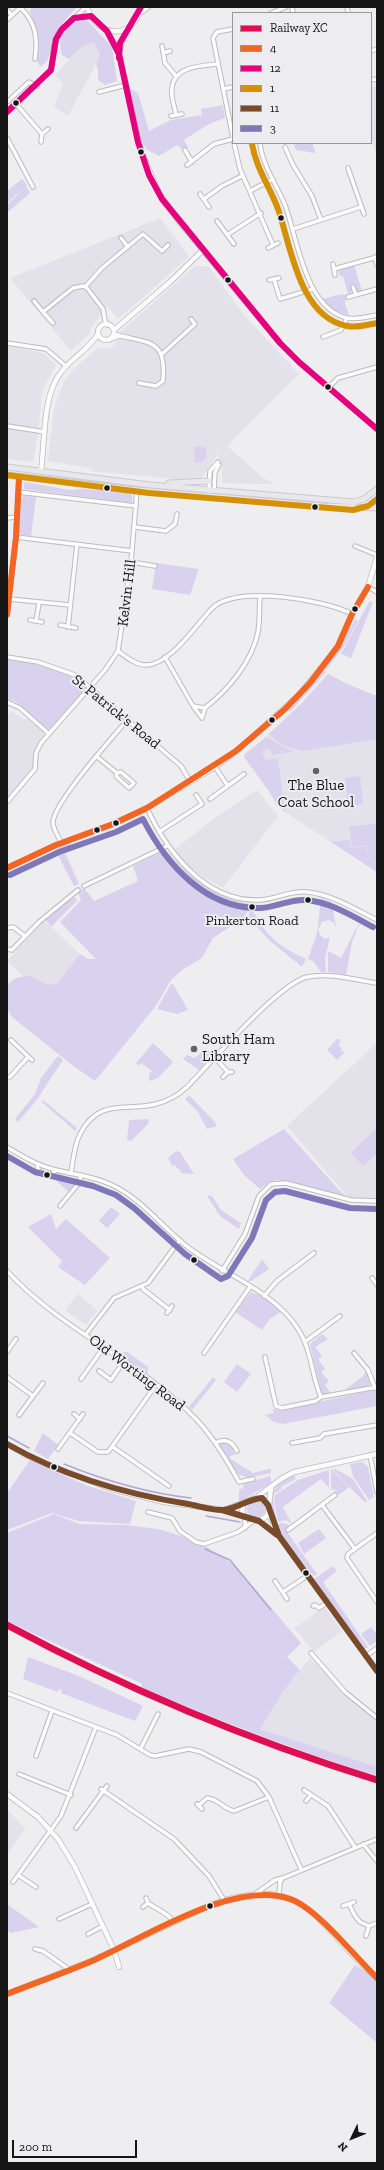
<!DOCTYPE html>
<style>
body{margin:0}
#map{position:relative;width:384px;height:2170px;overflow:hidden;background:#eeedf0;font-family:"Zilla Slab",serif}
canvas{display:block}
.frame{position:absolute;inset:0;border:8px solid #161617;pointer-events:none}
.legend{position:absolute;left:232px;top:12px;width:140px;height:132px;box-sizing:border-box;background:#edecf1;border:1px solid #97969a;margin:0;padding:5px 7px;list-style:none;font-size:12px;color:#161617}
.legend li{display:flex;align-items:center;gap:8px;height:20px}
.legend b{width:20px;border:1px solid #97969a}
.north{position:absolute;left:332px;top:2118px;width:40px;height:40px;-webkit-text-stroke:3px #edecf1;paint-order:stroke;rotate:227deg;font-size:11px;font-weight:700;line-height:16px;text-align:center;color:#161617}
.north::after{content:'';display:block;margin:auto;width:14px;height:18px;background:#161617;clip-path:polygon(50% 0,100% 100%,50% 72%,0 100%)}
.scale{position:absolute;left:12px;top:2140px;width:125px;height:18px;box-sizing:border-box;border:2px solid #161617;border-top:0;padding-left:5px;font-size:12px;line-height:14px;white-space:nowrap;color:#161617;-webkit-text-stroke:3px #edecf1;paint-order:stroke}
</style>
<div id="map">
<canvas width="384" height="2170"></canvas>
<div class="frame"></div>
<ul class="legend">
<li><b style="height:5px;background:#df0d52"></b>Railway XC</li>
<li><b style="height:5px;background:#f26522"></b>4</li>
<li><b style="height:5px;background:#e5007d"></b>12</li>
<li><b style="height:5px;background:#d59003"></b>1</li>
<li><b style="height:5px;background:#7a4b2a"></b>11</li>
<li><b style="height:5px;background:#7e78b8"></b>3</li>
</ul>
<div class="north">N</div>
<div class="scale">200 m</div>
</div>
<script>
const c = document.querySelector('canvas').getContext('2d');
c.lineJoin = 'round';
function fill(path, color) { c.fillStyle = color; c.fill(path, 'evenodd'); }
function stroke(path, color, width, dash) { c.strokeStyle = color; c.lineWidth = width; c.lineCap = dash ? 'butt' : 'round'; c.setLineDash(dash || []); c.stroke(path); }
function write(font, color, halo, rows, align = 'center') {
  c.font = font + ' "Zilla Slab",serif'; c.lineWidth = 4; c.setLineDash([]); c.textBaseline = 'middle'; c.strokeStyle = halo; c.fillStyle = color; for (const [text, x, y, turn = 0] of rows) {
    c.save(); c.translate(x, y); c.rotate((+turn || 0) * Math.PI / 180); c.textAlign = isNaN(turn) ? turn : align; if (halo) c.strokeText(text, 0, 0); c.fillText(text, 0, 0); c.restore();
  }
}
const built = new Path2D(`
 M94,41l6,14 -1,3 -31,58 -14,-10 9,-22 -8,-9 26,-28z
 M377,86v70l-6,-21v-48z
 M160,218l29,39 -71,62 -10,-12 -17,20 -1,6 -19,18 -61,-73z
 M195,266l14,1 35,48 55,59 -72,72 35,31 12,7 -52,-1v-18l-4,-11 -17,25h-26l-84,-8v-3l-43,-7 6,-52 9,-25 9,-13 26,-23h12l5,-4 4,-11z
 M7,346l36,7 13,12 -14,26 -4,44 -5,27 -26,-3z
 M328,674l19,10 30,12v176l-92,-60 -8,-7 -8,-14 -25,-34 58,-54z
 M12,711l12,9 2,-2 17,14 1,4 -9,13v18l-28,32v-83z
 M257,790l21,26 -55,72 -18,-10 -16,-11 -15,-17 42,-33z
 M44,921l36,33 -22,29 -11,3 -18,-11 -6,1 -16,-15z
 M377,1043v155l-8,2 -22,-4 -60,-70z
 M78,1294l19,16 -10,14 -4,-1 -18,-13z
 M325,1607l17,24 -28,21 -20,-24z
 M310,1658l33,34 34,27v48l-118,-38 23,-36z
 M7,1809l18,20 -18,26z`);
const green = new Path2D(`
 M32,7h45l-18,20 -12,34 -7,6 -3,-7c6,-25 -3,-29 -7,-50z
 M86,19l26,28 5,34 -12,4 -7,-5v-11l-2,-5 4,-9 -6,-13 -13,5 -12,12 -7,-4c-5,-21 1,-32 24,-36z
 M128,87l10,6 11,38 22,-11 31,-5 -1,-6 22,-4 2,13 -16,6 -25,16 4,7 -4,4 -7,-6 -18,11 -13,-7 -7,-13z
 M297,143h15l4,10 -20,-3 -2,-5z
 M22,179l5,6 -20,18v-12z
 M26,186l4,7 -23,20v-8z
 M354,265l8,26 -5,1 -2,-7 -4,1 1,6 -4,2 -5,-18h-3l-2,-6z
 M342,294l5,2 -2,8 4,11 -14,-4 -13,-12z
 M195,446l12,2 -1,10 -4,4h-8z
 M24,482l46,8 13,-1 44,3 5,3v8l-108,-14z
 M23,496l13,1 -5,39 -9,-1 -3,-3 2,-33h2z
 M156,563l43,6 -9,26 -38,-6z
 M369,602h4l-22,56 -10,-4z
 M355,620l3,1 -15,27 -17,22 -2,-1z
 M8,660c30,3 55,9 80,27l-39,43 -33,-28 -9,-3z
 M323,670l3,2 -36,40 -2,-2z
 M328,674l19,10 30,12v43l-75,12 -20,-6 -13,-11 33,-31z
 M266,737l27,15 -21,3 -2,-6 -8,2 3,9 13,-2 7,54 -8,-7 -8,-14 -25,-34 1,-3z
 M360,776l3,28 -15,2 -3,-28z
 M377,824v48l-46,-30 19,-2 1,8 15,-2 4,19 -3,-20 -15,2 -3,-21z
 M68,842l5,4 -9,4 15,34 -5,2 -17,-33 6,-3 -4,1 -2,-5z
 M164,851l4,1c22,26 48,46 82,52l-5,13 -32,21 -11,20 -20,12 -11,10 -16,27 -60,74 -23,-16 -60,-48 -5,-8v-24l7,-6 15,-4c11,5 16,13 29,8l22,-29 8,5h8l-36,-37 21,-22 -3,-7 6,-5 10,13 44,-20 -5,-15z
 M72,896l6,4 -27,27 -6,-8z
 M321,898l11,4 4,26 -2,-5 -5,-3 -7,2 -4,8 3,6 4,3 5,-2 -5,22 1,13h-5l-8,-11 -5,-2 9,-26z
 M251,906c13,29 27,40 55,53l-4,8 -32,-26 -22,-24z
 M357,915l5,2 -10,25 -6,33 -18,-3v-21l13,7 20,-39z
 M171,984h2l15,26 -11,4 -20,-5z
 M337,1039h3l-1,8h3l-1,4 4,1 -8,8 -10,-10z
 M153,1043l20,19 -15,16 -9,3v-7l3,-3 -11,-8 -2,3 -3,-3z
 M206,1048l7,7 -14,15 -16,-11 4,-4 8,3z
 M58,1056l5,4 -27,41 -18,21 -3,-3 20,-25 6,-16z
 M189,1095l25,26 3,5 -10,3 -9,-17 -13,-13z
 M43,1100l34,28 -2,3 -33,-29z
 M149,1119l-1,5 -17,17 -4,-1 2,-20z
 M284,1129l56,62 8,7 -71,-18 -8,2 -9,7 -16,-14 -11,-16z
 M376,1129l1,24 -14,13 -12,-13z
 M176,1151l4,1 14,22 -14,-1 1,-2 -7,-6 -2,1 -4,-8z
 M59,1174l18,6 -8,12 -12,-10 4,-5z
 M209,1195l3,1 9,14 20,13 -2,6 -19,-13 -13,-20z
 M111,1207l9,7 -13,14 -8,-7z
 M51,1214l5,15 10,-10 44,39 -25,27 -27,-18 4,-6 -34,-34z
 M262,1259l7,10 -18,12h-3z
 M251,1292l12,5 19,14 -12,8 -8,11 -27,-18z
 M322,1334l6,5 -13,8 7,9 -4,3 7,10 -4,3 8,9 -4,4 6,9 -7,2 -3,-4 -11,-48z
 M126,1351l22,16 -1,9 -27,-21z
 M237,1364l14,10 -14,18 -13,-10z
 M364,1371l4,4 3,7 -2,4 -27,6 21,-16 2,-3z
 M213,1377l3,3 -24,30 -3,-3z
 M377,1389v17l-94,18 -9,-2 -9,-7 8,-2v-4l9,1z
 M43,1433l15,12 -10,14 -14,-8z
 M226,1442l8,6 -1,4 3,3h-4l-3,3 24,15 16,-4h2v4l-23,5 -10,-4 -19,-28v-3z
 M30,1460l58,26 48,15 -6,23 -51,-3 -27,-8 -45,17v-37z
 M363,1462l5,5 6,30 -5,3 -16,-24 -3,-12z
 M331,1469l18,18 -10,8 -5,-6 -3,1z
 M335,1469l18,10 14,22 -2,1c-11,-9 -21,-22 -32,-32z
 M329,1470v18l-8,-9 -38,28 9,17 -6,-4 -8,2 -4,-21 1,-6 23,-15z
 M294,1475l2,4 -15,8 1,2 -8,5 -1,7 4,21 -2,1c-7,-25 -6,-37 19,-48z
 M271,1476v7l-32,19v-12l4,-2 1,-5z
 M247 1509a9 9 0 1 1 18 0a9 9 0 1 1-18 0Z
 M54,1514l25,10 48,1 31,4 23,7 13,7 11,3 30,19 66,78 -14,14 13,13 -18,23 -22,36 117,38v9c-81,-25 -158,-56 -236,-88l1,-4 -135,-63v-88z
 M281,1523l9,2 -5,4 32,45 -3,2c-14,-17 -29,-31 -39,-51z
 M319,1529l7,9 -22,16 -6,-11z
 M333,1566l4,5 -14,11 45,65 -3,2 -48,-63 -3,-7z
 M371,1627l6,7v7l-7,5 -9,-12z
 M28,1657l51,19 64,30 -8,15 -74,-28 1,-3 -3,-1 -1,3 -35,-13z
 M7,1904l32,23 -28,6 -4,-3z
 M355,1965l22,14v64l-48,-40z`);
const stream = new Path2D(`
 M7,1436l22,12
 M64,1464c42,17 83,29 127,34
 M206,1516l34,6
 M205,1549l25,11 41,50`);
const street = new Path2D(`
 M292,7l1,6
 M347,7l1,5
 M21,8c15,15 17,30 14,51
 M7,10l5,5
 M271,13l15,-6
 M76,18l15,-2
 M7,20l14,-13
 M233,29l-16,3 -4,6 20,100
 M162,46l3,17 11,13
 M371,51l6,-2
 M163,53l7,-2
 M371,80l6,-1
 M223,89l10,-2
 M99,92l27,-7
 M7,102l22,-20 8,4
 M16,104l26,30
 M7,112l44,-42 3,-25 5,-13 27,-25
 M176,115c-1,-8 -6,-19 -4,-27 2,-22 29,-22 46,-24
 M171,116l11,-2
 M7,138l26,49
 M41,142l1,-8 6,-5
 M234,143l6,26 33,76
 M260,143c2,22 17,42 25,62 13,35 20,103 62,113 10,2 20,-1 30,-3
 M285,147l8,18 19,31 9,24
 M185,150l7,12
 M187,165l27,-21 19,-5
 M348,168l16,46
 M250,191l23,-12
 M200,194l9,13
 M204,199l18,-13 20,-10
 M217,221l17,23
 M293,229l68,-22
 M227,235l34,-22
 M121,238l7,9
 M268,248l10,-5
 M375,257l2,8
 M333,264l2,11
 M334,269l43,-12
 M274,279l6,20 33,-10
 M269,280l10,-2
 M85,287l17,-19 41,-34 19,17 6,-6
 M353,287l3,8
 M348,297l29,-8
 M34,301l9,11 30,-24 10,-2 4,2 16,21 2,12 3,4
 M43,312l10,11
 M114,334c32,10 53,2 49,47l-7,5 -17,-3
 M323,337l18,-7 6,-12
 M111,339l8,-3
 M7,343l39,6 20,17
 M162,354l33,-30 -4,-5
 M329,387l9,-9 39,-11
 M7,426l38,6
 M209,491l1,-20 8,-9
 M214,491l1,-19 4,-7
 M18,492l118,14
 M7,518l9,-1
 M135,527l31,4 9,-7 2,-10
 M16,537l116,14
 M355,546l22,9
 M131,562l24,4
 M368,587l9,5
 M9,599l61,6
 M7,615l9,-78 3,-60
 M30,620l12,2
 M36,621l3,-18
 M60,625l16,3
 M68,627l9,-83
 M118,651c7,5 17,14 27,14 21,1 44,-30 56,-44 5,-5 9,-12 15,-16 28,-18 107,-6 136,9
 M7,657l31,5 37,13 106,91 9,15
 M165,657l28,49 12,2c23,-18 47,-46 53,-76 2,-11 1,-24 2,-35
 M7,702l13,6 27,24 1,3
 M193,706l9,12 3,-10
 M96,756l21,17 4,-1 13,11 -5,5 -13,-12 1,-3
 M215,767l13,19
 M210,799l34,-25
 M7,802l28,-33 1,-16 5,-10 64,-73 13,-19 13,-89 6,-72
 M147,808c20,44 59,94 112,92 16,0 31,-10 48,-8 24,2 48,17 70,28
 M159,832l43,-28 -6,-9
 M61,843c-2,-6 -8,-14 -8,-20 -1,-19 61,-87 75,-104
 M84,886l83,-40
 M7,928l6,-1 12,9
 M7,949l5,1 27,-28 39,-32
 M11,1040l21,20
 M215,1058l13,14
 M223,1077l5,-5h4
 M7,1078l3,-1 18,-20
 M7,1147c15,9 31,19 49,23 19,5 38,6 56,15 30,14 51,43 77,63 35,26 86,44 109,81 14,21 13,46 23,68
 M37,1164l1,6 7,5h6l5,-5
 M71,1173c2,-12 3,-27 9,-39 19,-37 46,-22 76,-30 12,-3 21,-8 30,-16 24,-24 92,-104 121,-111 22,-5 49,3 70,6
 M60,1206l19,-23 2,-8
 M7,1271c54,59 133,90 189,148 17,18 31,41 43,63l14,-3
 M222,1271l23,-37 14,-38 12,-12 15,-1 65,17 26,1
 M372,1278l5,7
 M142,1286l1,3 27,21
 M264,1296l13,-15 37,-28
 M167,1313l5,-7
 M86,1334l28,-36 34,-15 32,-43
 M306,1341l34,-25
 M7,1352l9,-13
 M204,1353l46,-66
 M354,1353l14,17 7,18
 M265,1357l11,49 6,2 34,-7 5,-4
 M99,1371l12,9 13,-19
 M7,1377l26,19
 M81,1379l23,-32
 M321,1397l56,-10
 M74,1414l6,5
 M19,1415l24,-32
 M70,1433l28,19h10l48,-67
 M215,1443c10,-5 17,-2 22,8
 M292,1443l28,-5 4,-4 53,-9
 M113,1447l56,39
 M58,1449l25,-35
 M370,1455l7,37
 M322,1505l33,44
 M148,1512l24,6 8,13 16,11 8,2 34,-12 17,-12
 M245,1528v-11
 M288,1530l47,-35
 M377,1533l-29,21 -1,4 30,44
 M275,1581l12,18
 M283,1592l24,-16
 M313,1606l2,-1 4,3 8,-5
 M311,1653l34,39 32,26
 M366,1656l11,-8
 M7,1693l110,42 33,20 5,1 34,-7 12,3 56,29 12,16 32,72
 M141,1748l17,-34
 M36,1756l16,-45
 M19,1774l52,21
 M101,1789l73,50 35,37 15,24
 M304,1790l24,16 27,41
 M306,1801l5,-6
 M197,1804l5,5
 M199,1805l8,-7c10,0 17,11 27,13l35,-14
 M76,1828l31,-42
 M363,1844l14,17
 M18,1875l18,12
 M13,1882l48,-66 35,-89
 M255,1894l20,-14 8,-2
 M279,1896l1,-14 3,-4 94,-39
 M148,1903c9,7 18,8 25,18
 M349,1904l6,12 5,6 9,4 8,-3
 M343,1906l11,-4
 M143,1907l5,-4 -2,-5
 M59,1919l33,-15
 M88,1934l15,-8
 M366,1936l3,-10
 M35,1949l8,2 27,19`);
const secondary = new Path2D(`
 M87,7c9,31 47,34 54,0
 M140,13l8,-6
 M107,31l12,23 22,97 18,42 18,26 103,124 19,19 78,67
 M119,52l7,-23
 M98 332a8 8 0 1 1 16 0a8 8 0 1 1-16 0Z
 M114,330l56,-48 33,-32
 M41,471c4,-29 1,-77 21,-100 11,-14 27,-22 36,-37
 M7,868l49,-23 57,-21 34,-16 68,-41 26,-20 58,-52 30,-37 9,-12 14,-32 16,-27 9,-30
 M7,1444l19,11 32,14 54,20 52,13 60,8 35,11 8,-5 2,-8 -4,-8 -8,-3 -33,13
 M257,1497l24,-18 13,-7 83,-18
 M269,1505l2,-17
 M269,1510l4,15 6,11 98,135
 M244,1515l-2,-3 2,-9
 M259,1521l17,13
 M7,1794l31,23 20,22 17,28 39,83 5,17
 M7,1994l84,-33 122,-57c95,-34 104,24 164,74`);
const primary = new Path2D(`
 M7,467l143,18 204,17 10,-3 13,-10
 M7,475l130,15 186,16 54,2
 M169,483l40,-2`);
const bus1 = new Path2D(`
 M7,615l9,-78 3,-60
 M7,868l49,-23 57,-21 34,-16 89,-57 49,-42 25,-26 28,-37 14,-32 16,-27
 M7,1994c28,-11 57,-21 85,-33 52,-23 142,-82 198,-62 27,9 65,58 87,79`);
const bus2 = new Path2D(`
 M119,58l1,-15 21,-36
 M7,112l44,-42 5,-31 6,-10 12,-11 17,-2 16,15 12,23 19,88 11,33 13,24 118,144 19,19 78,67`);
const bus3 = new Path2D(`
 M252,144c4,24 18,43 26,65 13,37 21,108 69,117 10,2 20,-1 30,-3
 M7,475l142,18 204,17 15,-4 9,-7`);
const bus4 = new Path2D(`
 M7,1444c56,32 118,50 181,60 11,2 26,7 36,6 14,-2 24,-11 38,-12l6,7 11,31 98,135
 M222,1510l37,11 18,14`);
const bus5 = new Path2D(`
 M10,875l49,-23 57,-20 27,-13c23,45 63,91 118,89 15,-1 29,-9 45,-8 24,2 46,16 67,27
 M7,1156l28,16 58,14 23,9 18,13 51,46 36,25 7,-3 24,-38 14,-38 9,-8 10,-1 65,17 27,1`);
const rail1 = new Path2D(`
 M7,1625c119,64 241,115 370,155`);
const markers = [
 [16,103,3.5,"#161617"],
 [141,152,3.5,"#161617"],
 [281,218,3.5,"#161617"],
 [228,280,3.5,"#161617"],
 [328,387,3.5,"#161617"],
 [107,488,3.5,"#161617"],
 [315,507,3.5,"#161617"],
 [355,609,3.5,"#161617"],
 [272,720,3.5,"#161617"],
 [316,771,4,"#626163"],
 [116,823,3.5,"#161617"],
 [97,830,3.5,"#161617"],
 [308,900,3.5,"#161617"],
 [252,907,3.5,"#161617"],
 [194,1049,4,"#626163"],
 [47,1175,3.5,"#161617"],
 [194,1260,3.5,"#161617"],
 [54,1467,3.5,"#161617"],
 [306,1573,3.5,"#161617"],
 [210,1906,3.5,"#161617"]
];
const busNames = [
 ["Pinkerton Road",252,921]
];
const streetNames = [
 ["Kelvin Hill",127,593,-83],
 ["St Patrick's Road",116,712,39],
 ["Old Worting Road",137,1373,37]
];
const poiNames = [
 ["The Blue",316,786],
 ["Coat School",316,803],
 ["South Ham",202,1040,"left"],
 ["Library",202,1057,"left"]
];
fill(built, '#e3e1ea');
fill(green, '#d9d2ee');
stroke(stream, '#b2a7d0', 1.5);
stroke(street, '#bcbcbd', 5.5);
stroke(secondary, '#bcbcbd', 6);
stroke(primary, '#cacacb', 7);
stroke(street, '#fcfcfd', 3.5);
stroke(secondary, '#fcfcfd', 4.5);
stroke(primary, '#e9e7ed', 5);
stroke(bus1, '#f26522', 6);
stroke(bus2, '#e5007d', 6);
stroke(bus3, '#d59003', 6);
stroke(bus4, '#7a4b2a', 6);
stroke(bus5, '#7e78b8', 6);
stroke(rail1, '#df0d52', 7);
for (const [x, y, r, color] of markers) { const dot = new Path2D(); dot.arc(x, y, r, 0, 2 * Math.PI); c.fillStyle = color; c.fill(dot); stroke(dot, '#edecf1', 1.5); }
write('14px', '#161617', '#edecf1', busNames);
write('15px', '#161617', '#edecf1', streetNames);
write('15px', '#161617', '#edecf1', poiNames);
</script>
